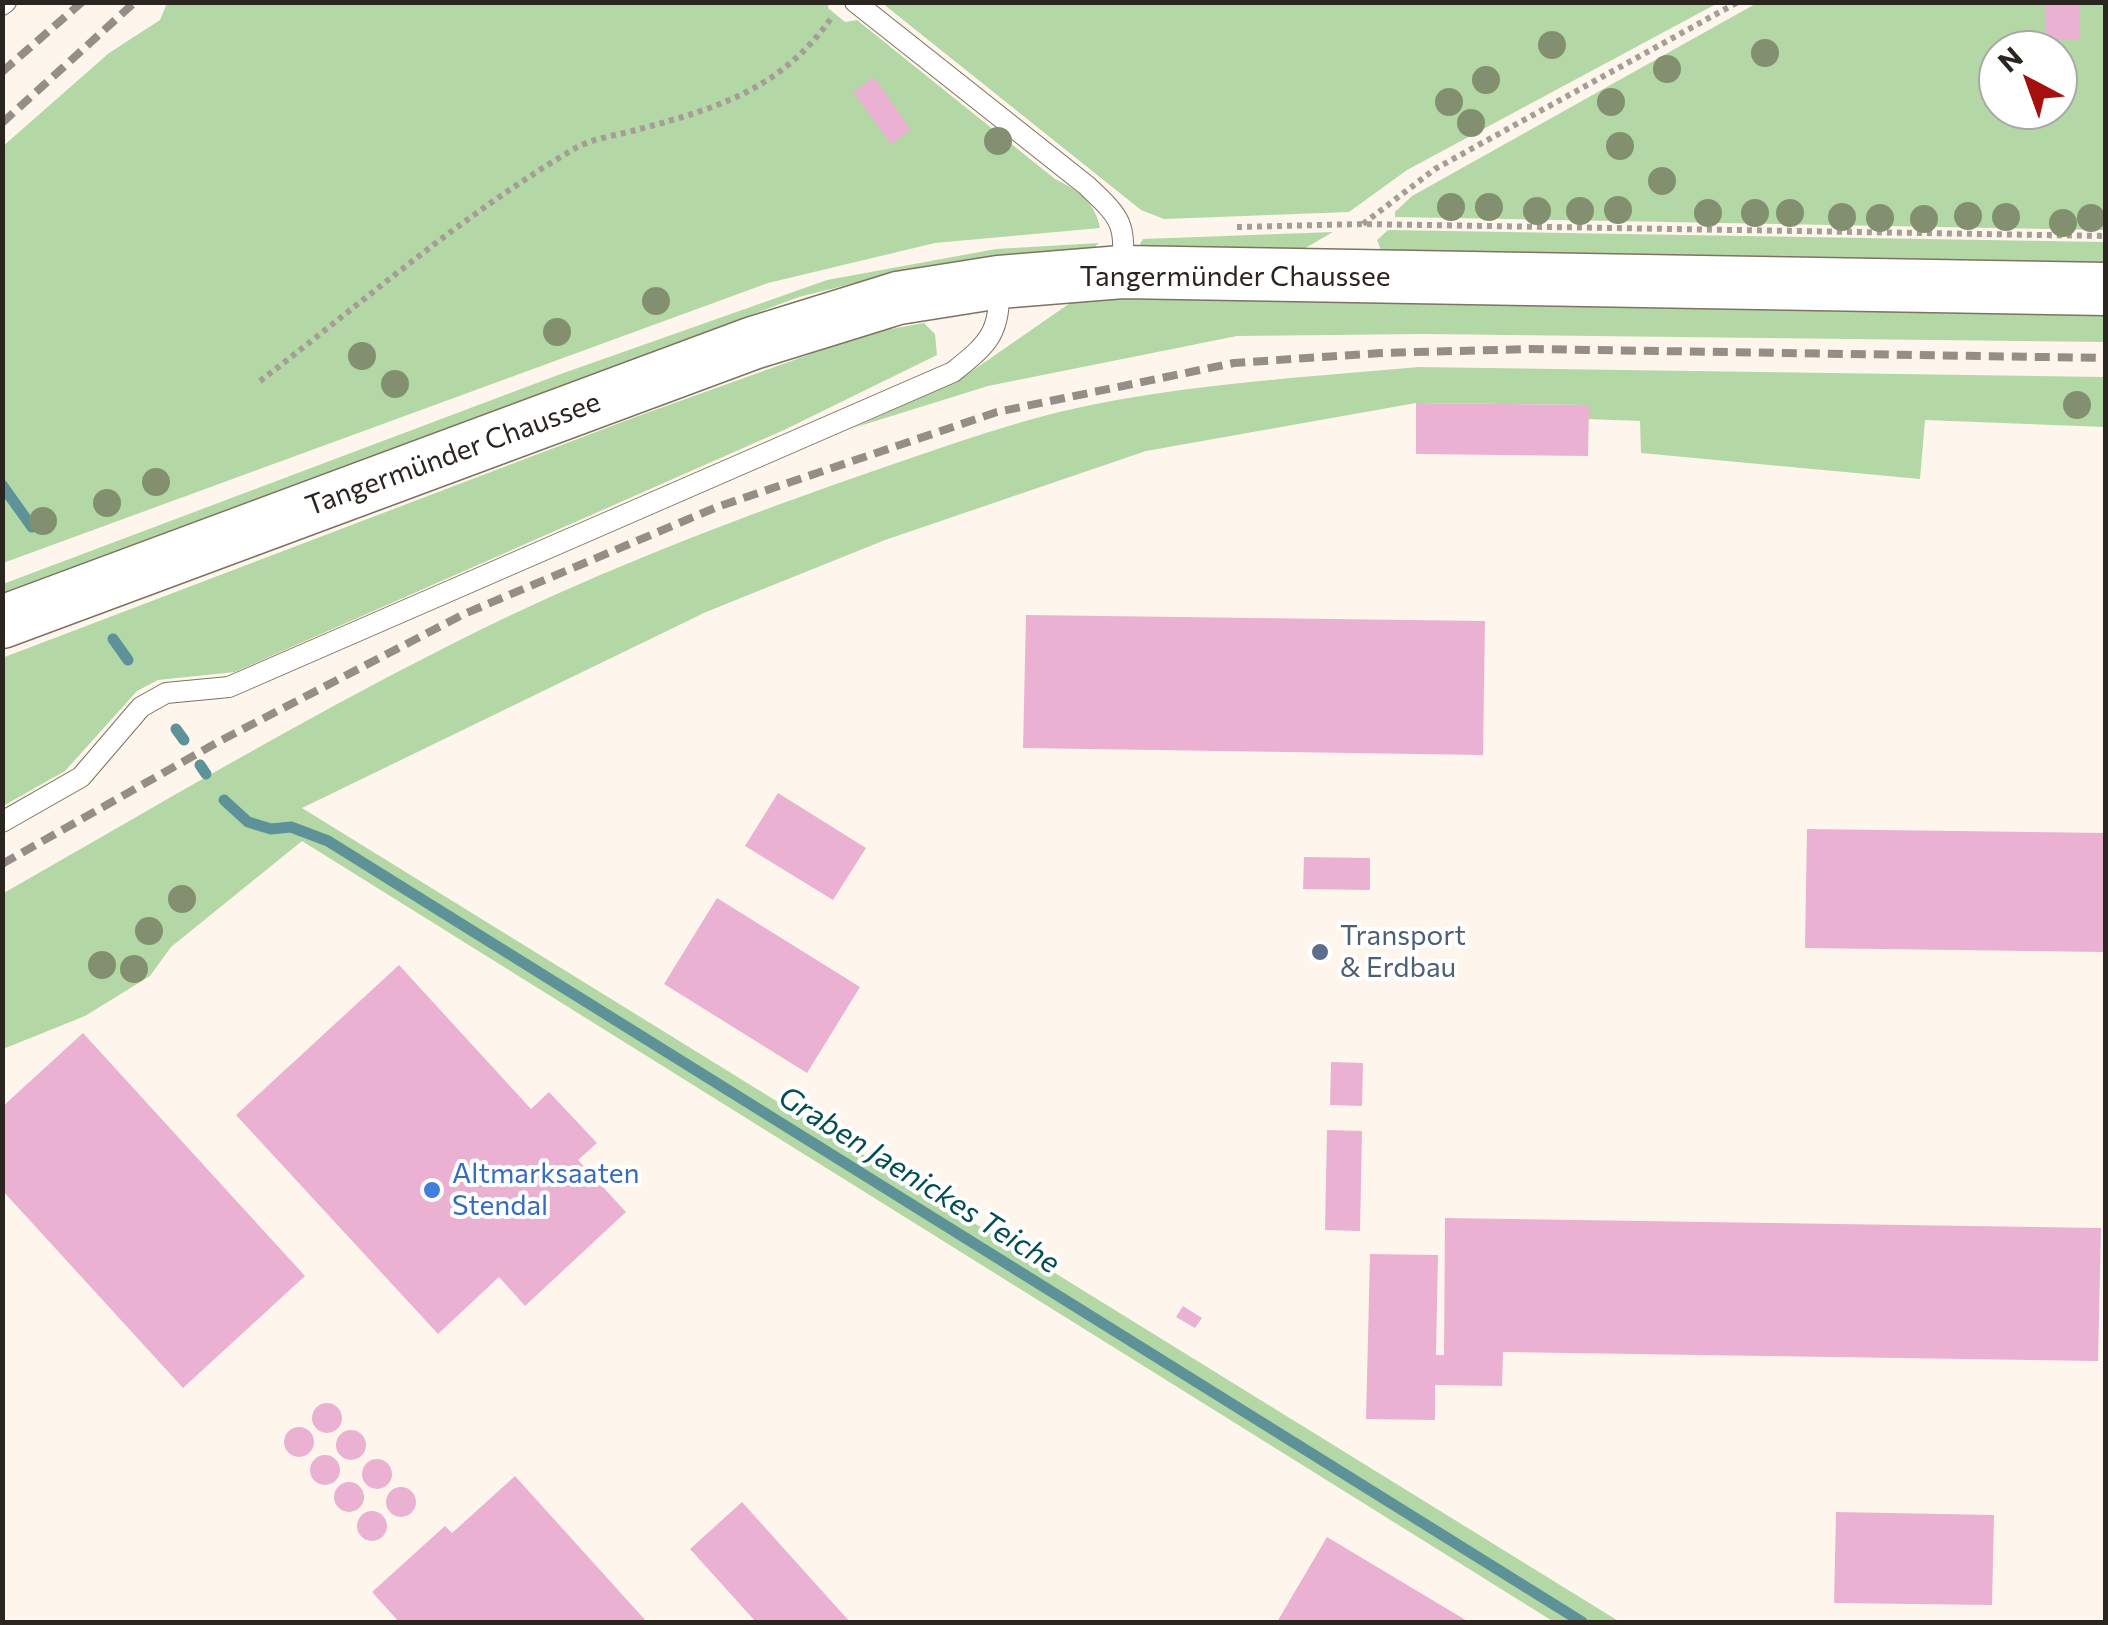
<!DOCTYPE html>
<meta charset="utf-8">
<style>
body{margin:0}
#map{position:relative;width:2108px;height:1625px;overflow:hidden;background:#fef6ec;font-family:Commissioner,sans-serif}
canvas{display:block}
.frame{position:absolute;inset:0;border:5px solid #2a251f;pointer-events:none}
.north{position:absolute;left:1978px;top:30px;width:100px;height:100px;box-sizing:border-box;background:#fff;border:2px solid #aaa8a5;border-radius:50%;rotate:319deg;font-size:28px;font-weight:700;line-height:40px;text-align:center;color:#2a251f}
.north::after{content:'';display:block;margin:auto;width:35px;height:45px;background:#a50f0d;clip-path:polygon(50% 0,100% 100%,50% 72%,0 100%)}
</style>
<div id="map">
<canvas width="2108" height="1625"></canvas>
<div class="frame"></div>
<div class="north">N</div>
</div>
<script>
const c = document.querySelector('canvas').getContext('2d');
c.lineJoin = 'round';
function fill(path, color) { c.fillStyle = color; c.fill(path, 'evenodd'); }
function stroke(path, color, width, dash) { c.strokeStyle = color; c.lineWidth = width; c.lineCap = dash ? 'butt' : 'round'; c.setLineDash(dash || []); c.stroke(path); }
function write(font, color, halo, rows, align = 'center') {
  c.font = font + ' Commissioner,sans-serif'; c.lineWidth = 8; c.setLineDash([]); c.textBaseline = 'middle'; c.strokeStyle = halo; c.fillStyle = color; for (const [text, x, y, turn = 0] of rows) {
    c.save(); c.translate(x, y); c.rotate((+turn || 0) * Math.PI / 180); c.textAlign = isNaN(turn) ? turn : align; if (halo) c.strokeText(text, 0, 0); c.fillText(text, 0, 0); c.restore();
  }
}
const green = new Path2D(`
 M167,3h662l-1,5 17,14 12,-2 198,159c22,11 40,22 45,49l-165,15 -167,40 -765,280 -1,-416 107,-94 51,-33z
 M882,3h836l-311,167 -58,42 -185,7 -23,-9z
 M1757,3h348v227l-710,-13v-5l17,-16zM1998,50h60v60h-60z
 M1388,230l717,12 1,27 -723,-14 -6,-15z
 M1333,232l-38,22 -152,-5 -3,-5 3,-5z
 M1099,243l-11,10 -221,27 -68,17 -796,296v-9l555,-209 269,-95 169,-31z
 M1093,296l1012,15v31l-681,-8 -187,2 -249,50 -135,42 109,-50 111,-77z
 M924,323l11,11 2,21 -153,75 -549,242 -77,8 -21,11 -72,80 -62,35 -1,-148 628,-239 239,-86z
 M1419,367l686,10v50l-180,-7 -5,59 -279,-26 -1,-32 -52,-2v-14l-172,-2 -270,48 -261,89 -179,72 -404,196 1318,814h-66l-1252,-781 -131,106 -21,29 -65,40 -82,33 -1,-155c149,-85 297,-173 450,-250 130,-66 267,-119 404,-167 77,-26 156,-56 235,-72 108,-22 219,-28 328,-38z`);
const stream = new Path2D(`
 M2,485l30,42
 M113,639l15,21
 M176,729l8,11
 M200,765l6,9
 M224,800l24,22 23,7 20,-2 37,14 1254,781`);
const building = new Path2D(`
 M2045,2h35v38h-35z
 M874,77l37,53 -20,14 -38,-52z
 M1416,403l173,2 -1,51 -172,-2z
 M1026,615l459,6 -2,134 -460,-7z
 M778,793l88,55 -33,52 -88,-54z
 M1807,829l299,4 -1,119 -300,-4z
 M1304,857l66,1v32l-67,-1z
 M717,898l143,89 -53,86 -143,-89z
 M399,965l132,144 18,-17 48,51 -19,17 48,52 -101,94 -26,-29 -61,57 -202,-219z
 M83,1033l222,243 -122,112 -181,-198v-83z
 M1331,1062l32,1 -1,43 -32,-1z
 M1327,1130l35,1 -2,100 -35,-1z
 M1445,1218l656,10 -3,133 -595,-9 -1,34 -67,-1v35l-69,-1 4,-165 68,1 -2,100h8z
 M1183,1306l19,12 -7,10 -19,-11z
 M312 1418a15 15 0 1 1 30 0a15 15 0 1 1-30 0Z
 M284 1442a15 15 0 1 1 30 0a15 15 0 1 1-30 0Z
 M336 1445a15 15 0 1 1 30 0a15 15 0 1 1-30 0Z
 M310 1470a15 15 0 1 1 30 0a15 15 0 1 1-30 0Z
 M362 1474a15 15 0 1 1 30 0a15 15 0 1 1-30 0Z
 M515,1476l132,146h-248l-27,-30 73,-66 7,7z
 M334 1497a15 15 0 1 1 30 0a15 15 0 1 1-30 0Z
 M386 1502a15 15 0 1 1 30 0a15 15 0 1 1-30 0Z
 M742,1502l108,120h-94l-66,-73z
 M357 1526a15 15 0 1 1 30 0a15 15 0 1 1-30 0Z
 M1836,1512l158,3 -2,90 -158,-2z
 M1327,1537l142,85h-192z`);
const path = new Path2D(`
 M1363,224l72,-55 303,-167
 M1237,227l126,-3 743,12
 M260,381c102,-78 203,-167 314,-232 18,-11 45,-14 66,-20 81,-22 142,-41 192,-112`);
const service = new Path2D(`
 M855,2l231,183c35,33 40,37 36,85
 M2,5l4,-3
 M2,822l79,-45 60,-70 25,-14 63,-6 724,-315c38,-30 47,-40 46,-88`);
const secondary = new Path2D(`
 M2,622l751,-279 145,-45 101,-16 123,-10 984,17`);
const rail = new Path2D(`
 M2,72l80,-70
 M2,123l133,-121
 M2,864l216,-122 246,-128 253,-107 280,-95 237,-49 147,-10 150,-4 575,9`);
const trees = [
 [1552,45],
 [1765,53],
 [1667,69],
 [1486,80],
 [1449,102],
 [1611,102],
 [1471,123],
 [998,141],
 [1620,146],
 [1662,181],
 [1451,207],
 [1489,207],
 [1618,210],
 [1537,211],
 [1580,211],
 [1708,213],
 [1755,213],
 [1790,213],
 [1968,216],
 [1842,217],
 [2006,217],
 [1880,218],
 [2091,218],
 [1924,219],
 [2063,223],
 [656,301],
 [557,332],
 [362,356],
 [395,384],
 [2077,405],
 [156,482],
 [107,503],
 [43,521],
 [182,899],
 [149,931],
 [102,965],
 [134,969]
];
const markers = [
 [1320,952,10,"#5c6f8a"],
 [432,1190,10,"#3f7fe0"]
];
const streetNames = [
 ["Tangermünder Chaussee",1235,277],
 ["Tangermünder Chaussee",453,454,-20]
];
const serviceNames = [
 ["Transport",1340,936],
 ["& Erdbau",1340,968]
];
const shopNames = [
 ["Altmarksaaten",452,1174],
 ["Stendal",452,1206]
];
const waterNames = [
 ["Graben Jaenickes Teiche",919,1180,32]
];
fill(green, '#b3d8a5');
stroke(stream, '#5d9398', 11);
fill(building, '#eab1d3');
stroke(service, '#7e7263', 22);
stroke(secondary, '#7e7263', 55);
stroke(path, '#a59e96', 6, [5, 5]);
stroke(service, '#fff', 20);
stroke(secondary, '#fff', 52);
stroke(rail, '#958e86', 8, [15, 8]);
c.fillStyle = '#82906f';
for (const [x, y] of trees) { c.beginPath(); c.arc(x, y, 14, 0, 2 * Math.PI); c.fill(); }
for (const [x, y, r, color] of markers) { const dot = new Path2D(); dot.arc(x, y, r, 0, 2 * Math.PI); c.fillStyle = color; c.fill(dot); stroke(dot, '#fff', 4); }
write('28px', '#2a251f', '#fff', streetNames);
write('28px', '#4e5e75', '#fff', serviceNames, 'left');
write('28px', '#366cbe', '#fff', shopNames, 'left');
write('italic 30px', '#004d54', '#fff', waterNames);
</script>
